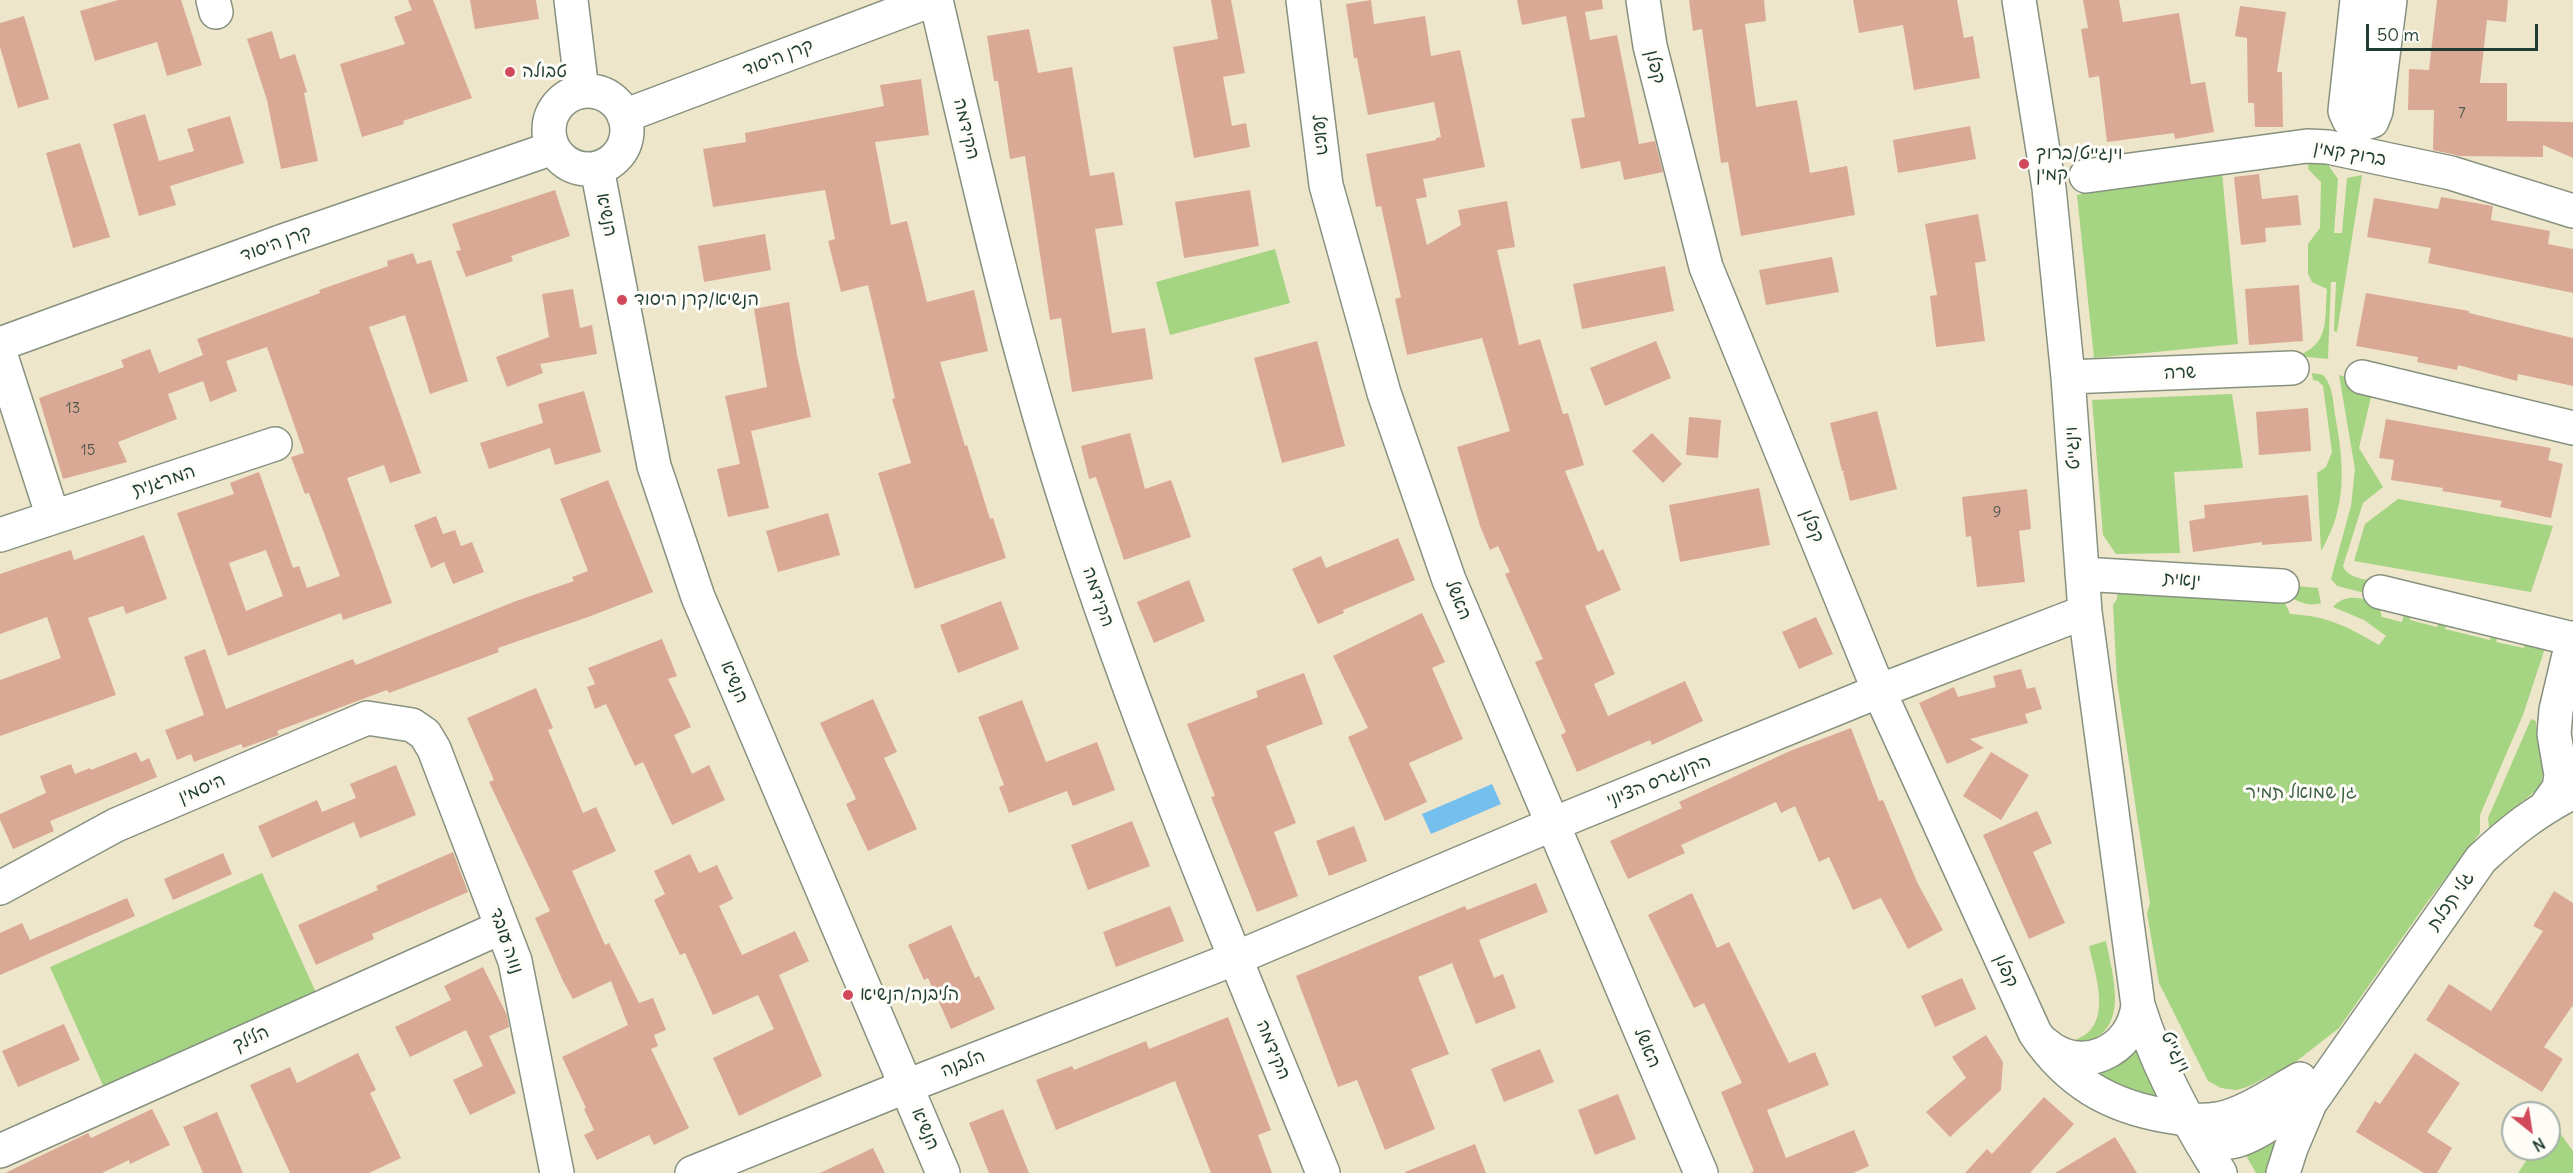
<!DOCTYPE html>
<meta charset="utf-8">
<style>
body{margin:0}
#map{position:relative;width:2573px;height:1173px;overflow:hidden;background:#eee6ca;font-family:Delius,sans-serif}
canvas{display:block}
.north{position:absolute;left:2501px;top:1101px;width:60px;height:60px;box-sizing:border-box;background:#fdfcf7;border:2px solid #a4b0a9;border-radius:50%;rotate:150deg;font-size:16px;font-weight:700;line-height:24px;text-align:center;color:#1f3d34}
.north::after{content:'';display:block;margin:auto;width:21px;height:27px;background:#d1495b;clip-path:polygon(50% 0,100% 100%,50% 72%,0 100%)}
.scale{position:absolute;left:2366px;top:24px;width:172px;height:27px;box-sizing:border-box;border:3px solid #1f3d34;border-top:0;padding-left:8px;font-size:18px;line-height:21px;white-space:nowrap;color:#1f3d34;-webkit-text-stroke:4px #fdfcf7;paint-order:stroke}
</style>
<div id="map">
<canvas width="2573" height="1173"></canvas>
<div class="north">N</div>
<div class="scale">50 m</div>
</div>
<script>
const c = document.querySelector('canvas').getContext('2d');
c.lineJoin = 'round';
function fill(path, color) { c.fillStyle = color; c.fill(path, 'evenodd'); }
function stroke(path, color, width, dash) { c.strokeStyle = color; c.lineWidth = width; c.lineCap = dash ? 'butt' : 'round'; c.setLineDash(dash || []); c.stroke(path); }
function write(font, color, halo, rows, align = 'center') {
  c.font = font + ' Delius,"Playpen Sans Hebrew",sans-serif'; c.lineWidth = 6; c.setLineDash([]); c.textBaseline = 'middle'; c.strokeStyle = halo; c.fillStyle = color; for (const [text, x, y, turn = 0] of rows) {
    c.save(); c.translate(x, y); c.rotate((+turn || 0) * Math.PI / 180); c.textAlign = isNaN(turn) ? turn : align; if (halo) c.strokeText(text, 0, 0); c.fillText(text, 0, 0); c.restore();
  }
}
const green = new Path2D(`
 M2309,158l15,1 14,20 -4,54h8l5,-55 15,-3 -25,157 -3,-1 2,-49h-5l-3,77 -31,-3c34,-13 27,-36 30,-67l-15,-7 -4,-8v-30l12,-16 1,-46 -13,-13z
 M2222,172l16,172 -144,14 -17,-163z
 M1275,249l15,54 -120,32 -14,-53z
 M2312,373l11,2c10,11 10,26 12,40 9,48 13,91 -14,136l-4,-78 9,-6 6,-15 -9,-66 -5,-5 -5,-1z
 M2339,375c12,3 17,7 20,18l12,4 -12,51 24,39 -20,16 -20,63c4,11 17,12 27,15l-5,12 -28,-7 -6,-7 20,-73 4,-37z
 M2232,394l11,74 -69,4 6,81 -64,1 -13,-19 -11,-135z
 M2398,499l155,27 -22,66 -177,-31 11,-37z
 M2296,586l22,2 3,15c-10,4 -25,-1 -33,-8z
 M2183,589v8l35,2 8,-9v10l21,1 2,-12 5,1v11l31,2 5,11c38,2 56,12 89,31l7,-9 -22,-16 -31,-13c12,-14 31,-10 46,-1l3,11 20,5 5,-18 6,1 -3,15 27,7 5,-13 6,1 -3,14 45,11 4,-13 6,1 -4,14 28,6 3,-14 21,5 -25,76 -43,100v18l-52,68 -89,127 -46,36 -46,23 -11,3 -15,-2 -13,-7 -49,-98 -12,-70 3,-10 -33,-221 -4,-77 4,-6 1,-9z
 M2531,719l5,2c0,25 14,43 3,67l-50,40 -1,-10z
 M262,873l55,122 -212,95 -55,-123z
 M2106,941c7,36 25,92 -25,102l-4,-4c37,-14 18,-65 12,-93z
 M2133,1038l35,58 -24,7 -64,-38z
 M2288,1120l-16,53h-16l-12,-21z
 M2552,1122l21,29v22h-55l16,-24h15v-22z`);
const water = new Path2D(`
 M1492,784l9,20 -70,30 -9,-20z`);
const building = new Path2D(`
 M118,0h63l21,65 -35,11 -10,-34 -62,19 -15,-50z
 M408,0h25l39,98 -69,23 1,3 -42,13 -22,-73 65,-20 -11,-27 18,-7z
 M470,0h66l3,19 -64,10z
 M1211,0h20l14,73 -22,4 9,49 14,-3 4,24 -56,11 -21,-111 45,-8z
 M1371,0l3,24 51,-8 6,40 29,-6 25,117 -62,12 4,18 -11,2 11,46 34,-20 -3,-15 49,-9 8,46 -18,3 22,95 21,-6 23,75 5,-1 16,52 -19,6 33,81 5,-3 18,41 -36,16 30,68 -21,10 14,32 77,-35 18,40 -51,24 -2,-5 -73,32 -16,-37 5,-3 -31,-70 8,-3 -38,-85 5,-2 -12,-26 -8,4 -10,-24 -23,-79 53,-16 -28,-93 -75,17 -12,-56 6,-2 -20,-91 -5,1 -10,-53 70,-14v-2l5,-1 -7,-35 -66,13 -11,-57h-3l-8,-54z
 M1517,0h85l1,9 -18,3 5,28 27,-5 22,109 16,-3 8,31 -39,8 -4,-19 -39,8 -10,-50 14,-2 -19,-101 -44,9z
 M1689,0h75l2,21 -21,3 11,83 41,-7 13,73 37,-7 8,49 -114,21 -13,-74 -7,1 -19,-134 -9,2z
 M1853,0h104l7,38 9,-2 7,42 -66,12 -11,-65 -44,8z
 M2083,0h36l4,22 56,-9 12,71 14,-2 9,50 -39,7 -1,-6 -67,9 -8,-66 -10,2 -8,-49 7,-1z
 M2437,0h71l-2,22 -19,-2 -7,63h27v38l66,1v36l-30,-13v12l-83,-1 -27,-6 1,-40h-26l1,-41 20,1z
 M2240,6l46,6 -9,60h5l1,55h-28l-1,-24h-6l-1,-65 -12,-2z
 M24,16l25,83 -31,9 -18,-61v-24z
 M1029,29l9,44 34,-6 18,109 24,-4 9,53 -28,4 17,104 33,-5 8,51 -81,13 -11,-74 -11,2 -25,-164 -15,3 -12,-78h-4l-7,-45z
 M272,31l8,28 15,-5 12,38 -3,1 14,68 -37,8 -14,-69 -20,-61z
 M921,79l8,56 -54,7 16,83 16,-4 20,81 47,-12 14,61 -48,11 25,84 2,-1 23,74 3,-1 13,40 -91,31 -37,-116 33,-10 -19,-64 3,-1 -27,-113 -27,7 -13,-51 7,-2 -10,-49 -112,17 -10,-58 43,-7 -1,-9 139,-27 -4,-21z
 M145,114l14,47 35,-10 -7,-22 43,-13 14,47 -74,23 6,19 -37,11 -26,-92z
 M1970,126l6,33 -78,14 -5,-33z
 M80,143l30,94 -37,11 -27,-95z
 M2259,174l3,25 36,-4 3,30 -36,3 1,14 -25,3 -7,-68z
 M555,190l15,46 -59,20 2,5 -47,16 -10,-26 5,-1 -9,-26z
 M1250,190l9,56 -75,12 -9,-56z
 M2441,197l52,9 -2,14 59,11 -2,13 25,5v44l-145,-30 3,-15 -64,-11 7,-39 64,11z
 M1978,214l8,47 -11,2 10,78 -49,6 -6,-51 7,-1 -12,-71z
 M765,234l6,36 -67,12 -6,-36z
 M413,253l4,11 14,-4 37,121 -38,13 -25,-79 -36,12 52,146 -31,10 -6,-18 -37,13 45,125 -49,17 -2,-7 -113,43 -51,-143 57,-19 -4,-11 29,-11 34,96 6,-2 8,22 33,-12 -31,-83 -4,1 -14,-37 13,-4 -37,-106 -41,14 11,30 -27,11 -7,-21 -35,13 9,25 -59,23 9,20 -64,17 -24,-81 85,-31 -3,-7 29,-11 9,24 44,-18 -6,-16 123,-46 -1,-3 69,-24 -1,-5zM266,550l17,46 -37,15 -17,-48z
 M1832,257l7,35 -73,13 -7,-35z
 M1665,266l9,45 -92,18 -9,-45z
 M2299,285l4,56 -54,4 -4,-56z
 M573,289l7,39 12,-3 5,29 -57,10 3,9 -36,14 -11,-30 53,-20 -7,-43z
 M2366,293l103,18v2l104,25v48l-55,-12 -1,7 -59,-16 -1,5 -40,-8 1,-5 -62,-11z
 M789,302l8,53 14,62 -60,14 18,77 -41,9 -11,-48 23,-5 -15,-68 42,-9 -13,-78z
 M1317,341l28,105 -63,17 -28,-105z
 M1656,341l15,37 -66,28 -15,-38z
 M584,391l17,61 -46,13 -5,-17 -61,21 -9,-26 63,-20 -5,-19z
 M2308,408l3,43 -52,4 -3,-43z
 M1877,411l20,78 -47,12 -7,-29 2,-1h-3l-12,-48z
 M1689,417l32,3 -3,38 -32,-3z
 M2386,419l165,29 -3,12 15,4 -12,54 -51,-11 2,-6 -60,-10 1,-3 -52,-8 3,-20 -15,-2z
 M1130,433l15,56 26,-9 20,57 -67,23 -28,-83 -7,2 -8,-33z
 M1652,433l30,31 -19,19 -31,-32z
 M608,480l45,112 -65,25 -90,31 1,4 -110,41 -2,-3 -110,41 2,4 -36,13 -2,-4 -47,18 -3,-8 -14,6 -12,-30 39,-15 -20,-58 21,-8 21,60 127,-50 3,6 160,-64 58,-20 -2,-4 16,-6 -28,-72z
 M1759,488l11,57 -90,17 -11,-57z
 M2027,489l4,40 -12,2 6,51 -48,5 -6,-51 -5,1 -4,-40z
 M2308,495l4,46 -50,4v-3l-69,10 -4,-31 16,-3 -1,-13z
 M828,513l12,42 -62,17 -12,-41z
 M436,516l7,18 12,-4 6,16 11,-4 12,30 -31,12 -9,-22 -13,6 -17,-43z
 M144,535l23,64 -41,15 -3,-8 -35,12 28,77 -116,41v-56l61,-22 -14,-41 -47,17v-60l71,-24 3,10z
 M1398,538l17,42 -72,30 1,3 -26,11 -26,-55 29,-13 5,12z
 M1189,580l16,41 -51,22 -17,-41z
 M1001,601l18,48 -61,24 -18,-48z
 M1422,613l23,49 -13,6 31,71 -54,24 18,39 -42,19 -37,-84 20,-9 -35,-72z
 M1816,617l17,37 -34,15 -17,-37z
 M662,639l15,37 -9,3 23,48 -17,8 18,39 17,-9 16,35 -53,25 -29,-63 -8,4 -29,-62 -11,5 -8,-22 8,-3 -7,-16z
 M2021,669l6,20 8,-2 7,22 -17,5 3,9 -58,16 14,9 -37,16 -28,-61 35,-16 4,10 38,-10 -3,-11z
 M1304,673l19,51 -57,22 30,77 -22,9 24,64 -41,16 -46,-115 4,-1 -28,-72 71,-27 -2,-6z
 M536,688l17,40 -5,2 35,83 13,-6 20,44 -44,20 33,74 4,-2 30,60 14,-5 13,32 -12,5 4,11 -7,3 38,79 -35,17 -5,-10 -52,25 -13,-25 10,-5 -10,-21 2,-1 -24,-51 66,-32 -17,-44 -38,18 -10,-18 -28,-63 15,-7 -61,-129 5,-2 -27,-62z
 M873,699l24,53 -13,6 33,71 -49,22 -22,-47 10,-5 -36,-76z
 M1022,700l24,62 51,-20 18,48 -42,16 -6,-15 -58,22 -10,-26 5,-2 -26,-68z
 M1851,728l28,73 4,-1 34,82 26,48 -35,19 -27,-51 -28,12 -24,-53 -10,5 -24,-56 -14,7 -5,-11 -95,43 4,8 -57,26 -18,-38 72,-33 -3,-6 111,-51z
 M136,752l5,10 8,-4 8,19 -107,44 4,10 -41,18 -13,-29v-6l46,-21 -6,-17 31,-12 4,10 15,-6 1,2z
 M1991,752l38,23 -28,45 -38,-24z
 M396,765l20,50 -56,23 -6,-16 -82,36 -14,-32 59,-26 5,12 34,-14 -6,-14z
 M2037,811l15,32 -19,9 32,71 -36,16 -46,-104z
 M1132,821l18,45 -62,24 -17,-45z
 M1354,826l13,35 -38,15 -13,-35z
 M453,852l15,40 -96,42 2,5 -58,26 -18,-40 80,-35 -2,-4z
 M223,853l9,21 -59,26 -9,-21z
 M690,854l9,19 18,-8 16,34 -14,7 23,49 53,-24 14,30 -30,14 43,101 -83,40 -26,-58 61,-29 -16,-34 -45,20 -28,-62 -5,2 -26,-55 11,-6 -11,-23z
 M1536,883l12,29 -69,28 15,38 9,-4 13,34 -40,16 -24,-61 -34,14 31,77 -38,15 24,60 -50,21 -28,-70 -19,7 -42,-111 169,-70 2,4z
 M2554,891l19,12v102l-29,42 19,12 -21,33 -116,-72 23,-36 42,27 52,-80 -10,-5z
 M1692,893l25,55 12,-6 60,121 26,-11 14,33 -62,25 19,48 68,-28 15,36 -16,7h-103l4,-2 -33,-79 21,-9 -38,-80 -10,5 -46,-93z
 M127,898l8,18 -135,59v-42l22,-10 8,17z
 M1170,906l14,35 -68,26 -13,-35z
 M951,925l24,53 4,-2 16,33 -44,20 -23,-51 -4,2 -16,-35z
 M483,967l24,48 2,12 -20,9 27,57 -46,22 -17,-35 30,-14 -17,-36 -56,27 -15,-30 56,-27 -7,-14z
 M1962,978l14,31 -41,18 -14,-31z
 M1228,1017l43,113 -13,5 14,38h-61l-36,-92 -119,49 -20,-50 36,-14 2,4 72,-29 3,8z
 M64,1024l16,36 -62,27 -16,-36z
 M1986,1035l17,27 -2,28 -51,47 -24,-25 40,-34 -14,-21z
 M1540,1049l14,33 -50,20 -13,-33z
 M358,1053l18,37 -6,3 31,65 -32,15h-79l-40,-88 40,-18 7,16z
 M2415,1053l45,30 -33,49 25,16 -15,25h-13l-68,-41 19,-31 5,3z
 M1618,1094l18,45 -41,16 -17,-45z
 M2044,1097l30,27 -44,49h-65l22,-24 5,5z
 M152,1109l18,36 -40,19 -1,-4 -27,13h-97l83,-40 3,5z
 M1003,1109l26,64h-40l-20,-50z
 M217,1112l26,61h-40l-20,-46z
 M2115,1137l22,36h-82z
 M1475,1144l11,29h-81v-1z
 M873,1148l12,25h-65z`);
const minor = new Path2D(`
 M213,0l3,12
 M571,0l11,91
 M936,0c36,155 71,311 118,464 74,242 174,475 269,709
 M1303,0l23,185 58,208 65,187 252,593
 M1643,0l7,46 56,221 173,424 156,342c33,49 74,73 132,83 17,3 33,6 50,3 24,-3 62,-28 83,-40
 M2019,0l30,188 19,189 17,235 53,393c19,61 48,115 82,168
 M2357,0l-12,111 4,9 10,5 13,-4 4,-10 14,-111
 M549 130a39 39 0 1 1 78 0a39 39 0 1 1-78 0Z
 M624,116l308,-116
 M597,168l57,298 44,131 245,576
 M2086,176l221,-30 21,1 123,26 122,38
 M0,344l283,-103 270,-93
 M0,353l53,164
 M2068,377l224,-9
 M2362,377l211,51
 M0,535l275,-91
 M2082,574l200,12
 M2380,592l193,47
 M2547,805l12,-17 2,-13 -7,-41 2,-24 17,-72
 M0,888l116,-63 251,-107 45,7 13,9 9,15 81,212 42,212
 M2044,1043c36,33 89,9 94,-38
 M2191,1119c9,9 21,20 35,23 18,4 75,-38 88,-51
 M0,1151l502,-224
 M692,1173l215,-87 329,-128 317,-134 326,-133 206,-79
 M2283,1173l8,-25 19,-45 171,-244c31,-29 54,-47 92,-67`);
const markers = [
 [510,72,6,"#d1495b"],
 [2024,164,6,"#d1495b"],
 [622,300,6,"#d1495b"],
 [848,995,6,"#d1495b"]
];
const numberNames = [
 ["7",2462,114],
 ["13",73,409],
 ["15",88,451],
 ["9",1997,513]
];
const streetNames = [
 ["קרן היסוד",778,58,-21],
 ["קפלן",1655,67,76],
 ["הקידמה",966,129,77],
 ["האשל",1320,135,83],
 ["ברוך קמין",2350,154,10],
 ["הנשיא",606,215,79],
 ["קרן היסוד",276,244,-20],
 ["שרה",2180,373,-2],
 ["וינגייט",2073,448,-94],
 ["המרגנית",164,481,-18],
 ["קפלן",1812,526,68],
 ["ינאית",2182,580,4],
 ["הקידמה",1098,597,71],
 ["האשל",1458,600,68],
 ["הנשיא",734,682,67],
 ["הקונגרס הציוני",1659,781,-22],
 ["היסמין",202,789,-23],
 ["גלי תכלת",2451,901,-55],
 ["נווה עובד",506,941,71],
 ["קפלן",2006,971,66],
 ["הלילך",251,1039,-24],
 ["האשל",1647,1048,67],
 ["הקידמה",1273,1050,68],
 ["וינגייט",2175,1052,64],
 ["הלבנה",963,1064,-21],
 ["הנשיא",925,1129,67]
];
const poiNames = [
 ["טבולה",522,72],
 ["וינגייט/ברוך",2036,154],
 ["קמין",2036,175],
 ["הנשיא/קרן היסוד",634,300],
 ["הליבנה/הנשיא",860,995]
];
const parkNames = [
 ["גן שמואל תמיר",2301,793]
];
fill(green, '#a5d482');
fill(water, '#75bfee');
fill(building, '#daa996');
stroke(minor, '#86927f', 36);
stroke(minor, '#fff', 33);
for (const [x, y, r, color] of markers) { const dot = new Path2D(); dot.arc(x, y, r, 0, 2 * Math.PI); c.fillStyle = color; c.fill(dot); stroke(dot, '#fdfcf7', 2); }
write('15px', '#4e584c', null, numberNames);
write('18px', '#1f3d34', '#fdfcf7', streetNames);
write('18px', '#1f3d34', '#fdfcf7', poiNames, 'left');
write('18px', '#406348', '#fdfcf7', parkNames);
</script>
